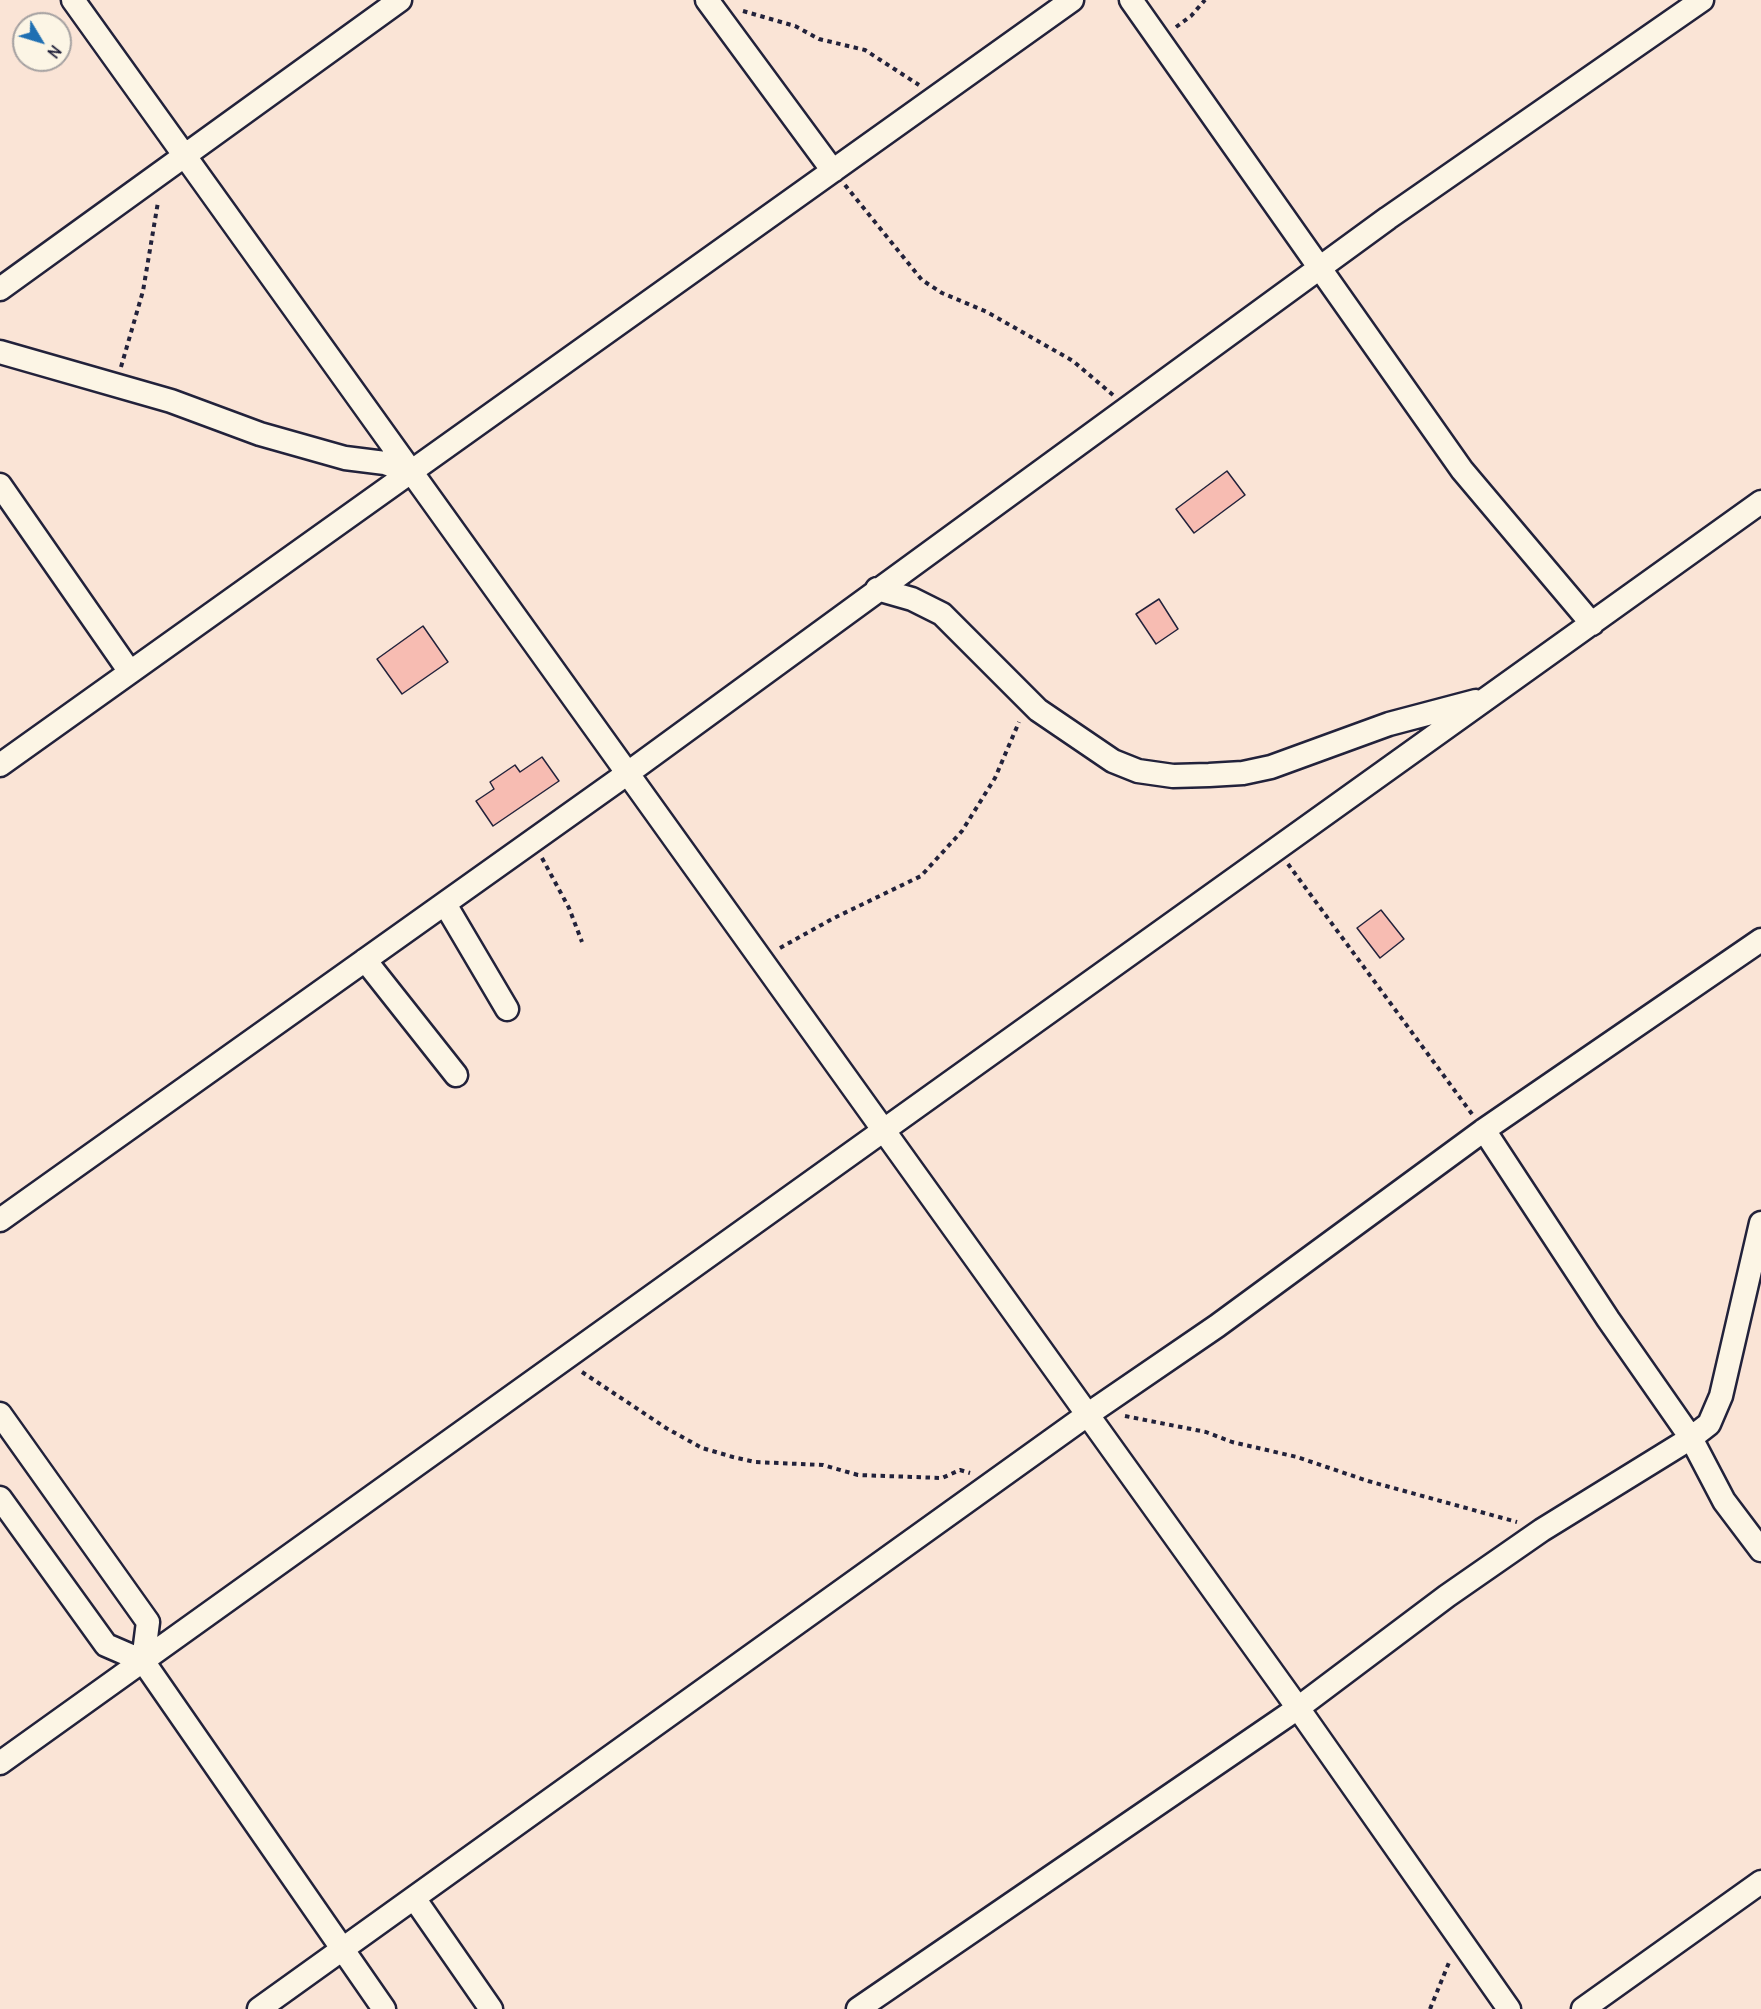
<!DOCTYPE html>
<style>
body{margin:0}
#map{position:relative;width:1761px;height:2009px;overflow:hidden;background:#fae4d6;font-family:Delius,sans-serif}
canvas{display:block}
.north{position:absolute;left:12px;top:12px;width:60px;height:60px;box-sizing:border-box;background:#fcf5e5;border:2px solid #a5a1a1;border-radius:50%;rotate:128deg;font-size:16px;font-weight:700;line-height:24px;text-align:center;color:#22223b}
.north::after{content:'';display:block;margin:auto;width:21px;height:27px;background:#1f6fb2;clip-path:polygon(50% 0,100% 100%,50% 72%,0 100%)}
</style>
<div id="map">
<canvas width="1761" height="2009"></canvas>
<div class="north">N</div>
</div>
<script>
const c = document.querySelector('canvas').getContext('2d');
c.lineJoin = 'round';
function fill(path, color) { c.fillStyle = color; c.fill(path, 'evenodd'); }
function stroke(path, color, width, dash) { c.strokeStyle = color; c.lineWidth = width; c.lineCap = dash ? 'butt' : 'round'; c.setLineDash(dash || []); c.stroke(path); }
const building = new Path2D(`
 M1227,471l18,24 -51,38 -18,-24z
 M1159,599l19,30 -22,15 -20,-30z
 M423,626l25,36 -46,32 -25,-35z
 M542,757l17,24 -66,45 -17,-25 18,-12 -4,-7 25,-17 5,7z
 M1381,910l23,29 -24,19 -23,-30z`);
const path = new Path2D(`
 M743,11l52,15 24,13 46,11 54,35
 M1176,27l15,-11 14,-16
 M845,185l77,95 20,13 45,19 86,49 40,34
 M121,367l22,-76 15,-89
 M542,858l27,50 13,34
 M1288,864l184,250
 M780,948l52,-29 89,-43 41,-45 33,-53 24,-56
 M582,1372l84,56 36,20 31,9 22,5 68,3 35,10 84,3 18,-8 10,3
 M1125,1416l81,16 26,10 65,15 71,24 149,41
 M1430,2009l20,-49`);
const minor = new Path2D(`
 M73,0l1225,1708 211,301
 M707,0l126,171
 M1131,0l331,470 130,154
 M0,289l400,-289
 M0,352l171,49 89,33 85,24 40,5 26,9
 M0,485l130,187
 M877,589l35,10 30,15 96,96 75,51 25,10 35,5 36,-1 34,-2 28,-6 118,-43 87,-23
 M0,765l1072,-765
 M445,904l62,105
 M365,960l91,115
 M1484,1130l124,189 83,119 33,63 37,49
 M0,1220l628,-447 760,-555 314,-218
 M0,1414l148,208 -5,39
 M0,1498l106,147 37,16 241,348
 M0,1763l1761,-1261
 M414,1898l77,111
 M259,2009l828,-594 130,-89 267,-196 277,-190
 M858,2009l440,-301 149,-112 95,-66 149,-92 18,-14 12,-28 40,-173
 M1583,2009l178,-127`);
fill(building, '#f7bcb2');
stroke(building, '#22223b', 1.5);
stroke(minor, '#22223b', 27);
stroke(path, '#22223b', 4, [4.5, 4.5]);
stroke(minor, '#fcf5e5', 22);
</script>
